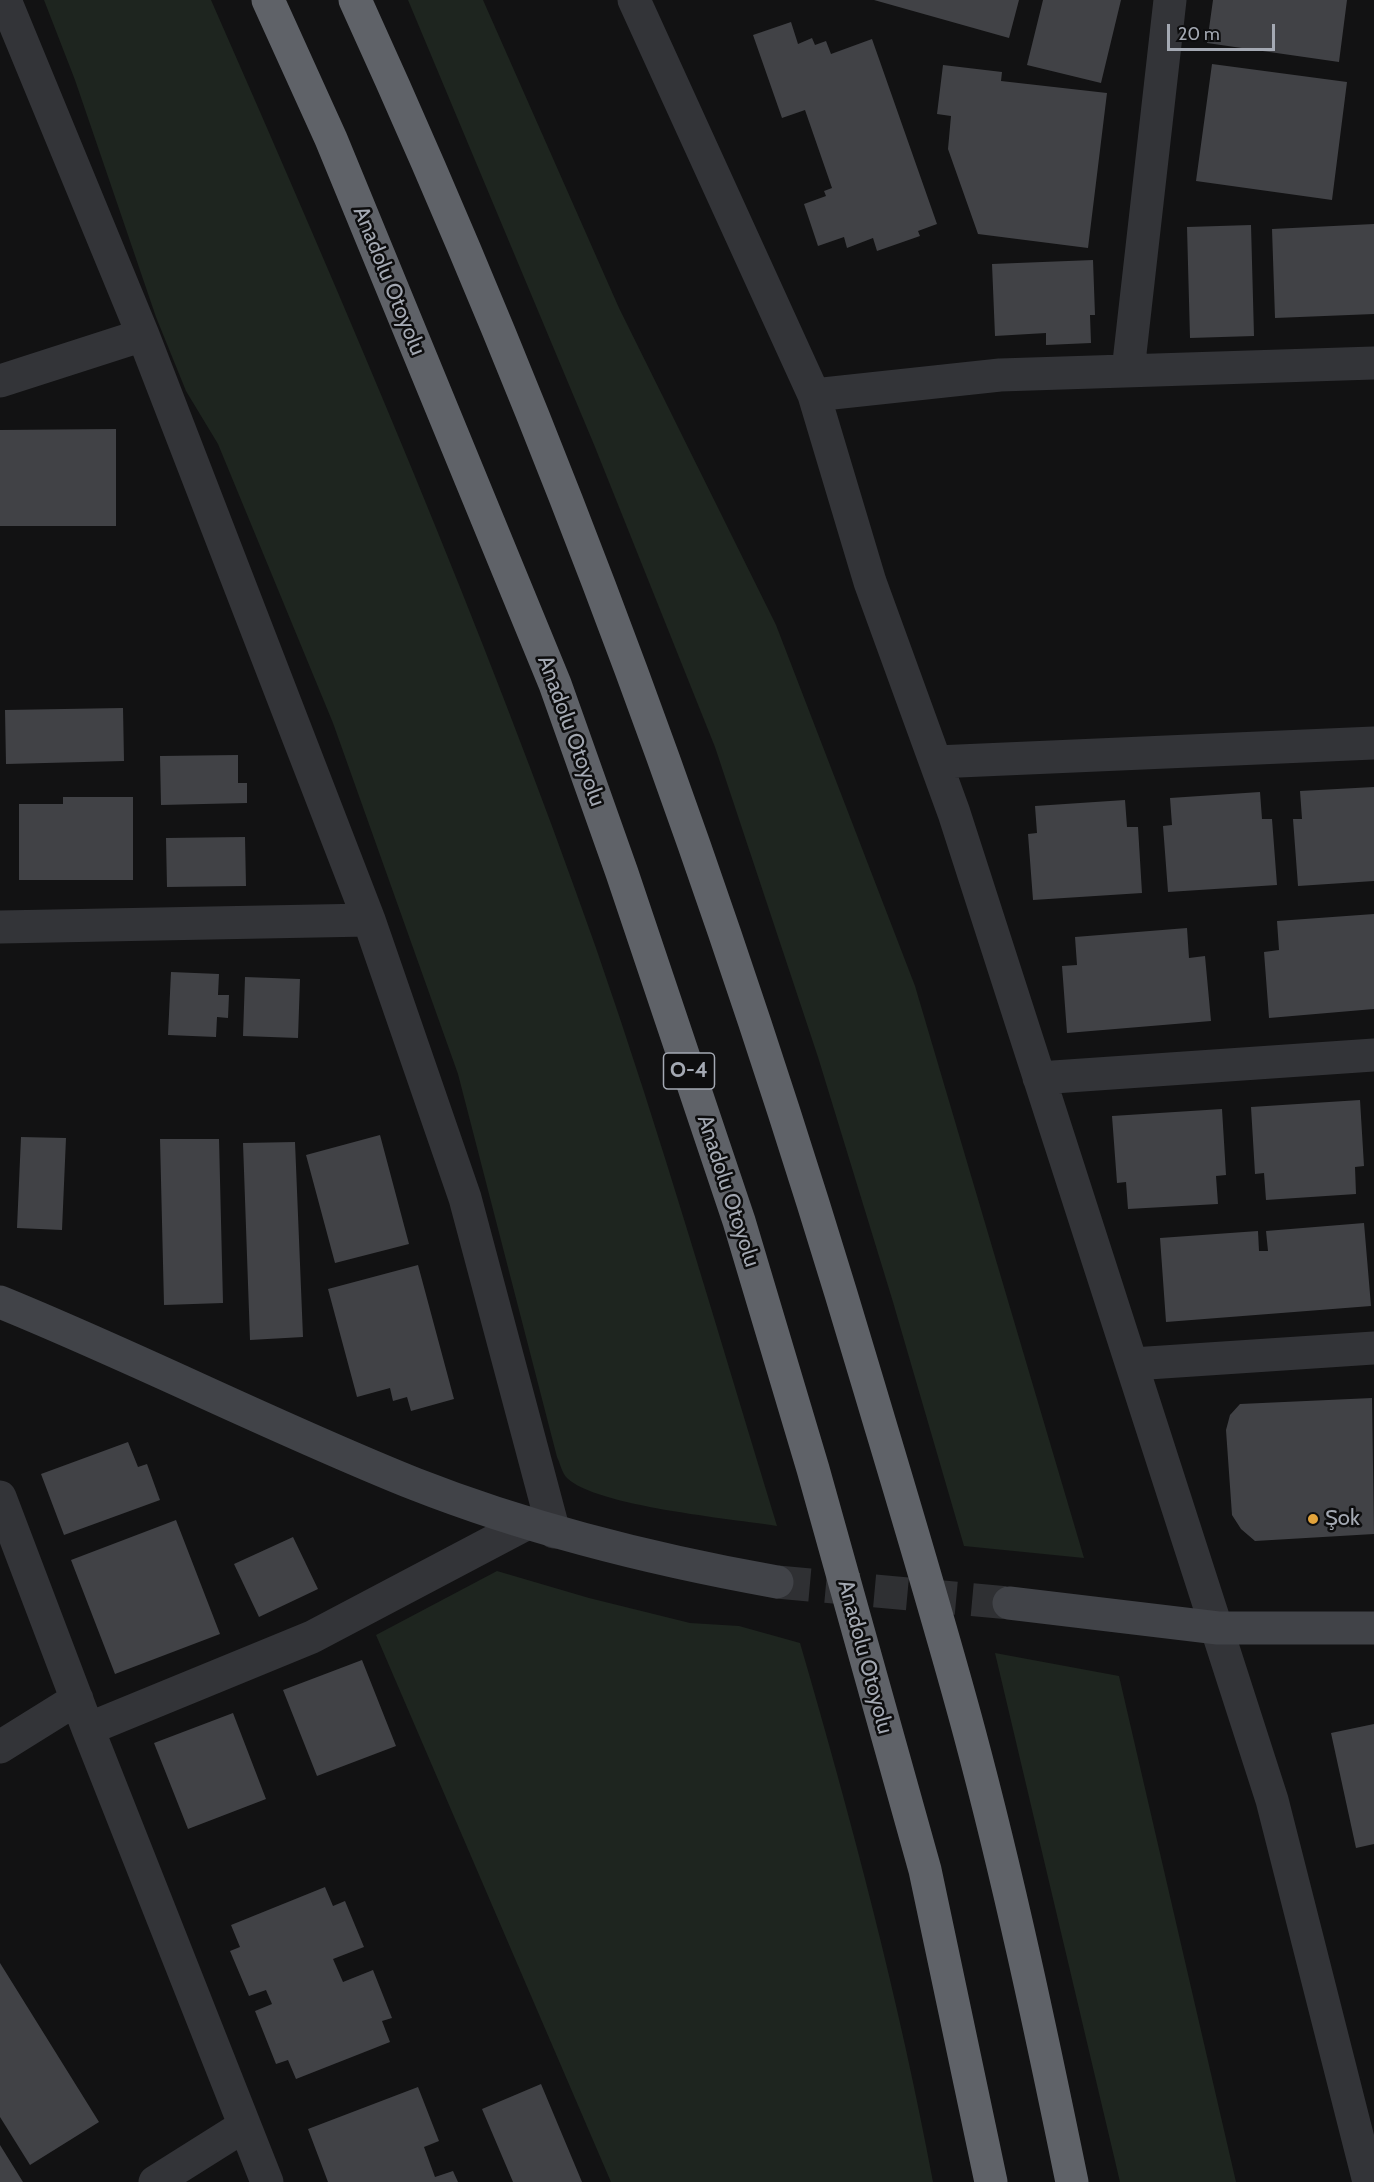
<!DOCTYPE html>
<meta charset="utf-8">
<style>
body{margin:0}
#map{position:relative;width:1374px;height:2182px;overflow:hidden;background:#121213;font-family:Cabin,sans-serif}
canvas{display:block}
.scale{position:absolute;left:1167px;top:24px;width:108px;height:27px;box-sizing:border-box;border:3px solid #a4a9b3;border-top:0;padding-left:8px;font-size:18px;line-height:21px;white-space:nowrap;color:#a4a9b3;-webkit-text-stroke:4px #0d0d0e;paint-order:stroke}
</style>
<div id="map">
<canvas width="1374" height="2182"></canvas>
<div class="scale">20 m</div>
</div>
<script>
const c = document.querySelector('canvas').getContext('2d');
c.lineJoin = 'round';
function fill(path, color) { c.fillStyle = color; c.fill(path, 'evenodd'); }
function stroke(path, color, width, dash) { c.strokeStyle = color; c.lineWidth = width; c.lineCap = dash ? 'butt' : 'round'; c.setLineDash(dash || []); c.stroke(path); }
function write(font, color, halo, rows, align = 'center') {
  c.font = font + ' Cabin,sans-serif'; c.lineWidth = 5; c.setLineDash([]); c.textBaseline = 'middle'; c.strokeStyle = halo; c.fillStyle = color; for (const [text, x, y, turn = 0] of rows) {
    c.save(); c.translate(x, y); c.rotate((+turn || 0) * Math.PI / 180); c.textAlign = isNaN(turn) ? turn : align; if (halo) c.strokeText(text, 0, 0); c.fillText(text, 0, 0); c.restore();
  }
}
const green = new Path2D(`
 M44,0h167c137,312 272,626 385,948 66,190 122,385 181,578 -44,-7 -182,-20 -210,-48 -5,-5 -7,-15 -10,-21l-99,-383 -125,-351 -115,-279 -32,-53 -30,-74 -81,-237z
 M408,0h75l136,308 157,317 139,361 169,572 -120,-12 -71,-244 -75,-245 -103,-310 -120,-300z
 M497,1571l92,27 101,25 49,3 61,17c52,179 99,356 133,539h-322l-235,-547z
 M995,1653l124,23 117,506h-116z`);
const building = new Path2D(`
 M874,0h145l-10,38z
 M1043,0h78l-20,83 -74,-18z
 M1213,0h134l-8,62 -132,-19z
 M791,22l7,22 14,-6 3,7 11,-4 5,13 41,-15 65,185 -19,7 2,5 -43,15 -4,-13 -26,10 -3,-11 -26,9 -14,-42 22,-8 -2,-5 8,-3 -27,-78 -23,8 -29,-83z
 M1212,64l135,18 -15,118 -136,-19z
 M943,65l59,7 -1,9 106,12 -19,155 -110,-14 -30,-85 3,-33 -14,-2z
 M1374,224v90l-99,4 -3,-89z
 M1251,225l3,111 -64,2 -3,-111z
 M1093,260l2,55h-5l1,28 -45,2v-12l-51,3 -3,-72z
 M116,429v97h-116v-96z
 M123,708l1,53 -118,3 -1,-54z
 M238,755v28h9v20l-86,2 -1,-49z
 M1374,787v94l-76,5 -5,-67h9l-2,-28z
 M1260,792l2,27h10l5,66 -109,7 -5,-66 9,-1 -2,-27z
 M63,797h70v83h-114v-76h44z
 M1125,800l2,27h11l4,66 -109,7 -5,-66 9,-1 -2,-27z
 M245,837l1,49 -79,1 -1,-49z
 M1374,914v95l-105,9 -5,-66 15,-2 -2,-29z
 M1187,928l2,30 16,-2 6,65 -144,12 -5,-67 15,-1 -2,-28z
 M171,972l48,2 -1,21h11l-1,23 -11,-1 -1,20 -48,-2z
 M245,977l55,2 -2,59 -55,-2z
 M1360,1100l4,66 -9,1 1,27 -90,6 -2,-27 -9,1 -4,-67z
 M1222,1109l4,66 -10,1 2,28 -90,5 -2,-27 -9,1 -5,-67z
 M380,1135l29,109 -74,19 -29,-108z
 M21,1137l45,1 -4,92 -45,-2z
 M160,1139h59l4,164 -59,2z
 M295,1142l8,195 -53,3 -7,-197z
 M1364,1223l7,83 -205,16 -6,-84 98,-7 1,20h9l-2,-20z
 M418,1265l36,134 -43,12 -4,-14 -14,4 -3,-13 -33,9 -29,-108z
 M1372,1398l2,136 -119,7 -14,-12 -9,-14 -6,-85 4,-15 10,-11z
 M128,1442l10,25 9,-3 13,36 -96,35 -23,-61z
 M176,1520l44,114 -105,40 -44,-114z
 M293,1537l25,52 -59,28 -25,-53z
 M362,1660l34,86 -79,30 -34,-86z
 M233,1713l33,86 -78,30 -34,-86z
 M1374,1724v120l-18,4 -25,-115z
 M325,1887l8,19 12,-5 19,46 -31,12 10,23 30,-12 19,48 -10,3 8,21 -94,37 -8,-19 -12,4 -21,-53 17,-7 -6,-14 -17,6 -19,-45 10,-4 -9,-22z
 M0,1963l99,159 -69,43 -30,-48z
 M541,2084l41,98h-69l-31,-73z
 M418,2087l21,54 -15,6 11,30 18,-6 5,11h-130l-20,-53z
 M0,2145l23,37h-23z`);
const secondaryTunnel = new Path2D(`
 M777,1582l232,21`);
const street = new Path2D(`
 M5,0l138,335 226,585 96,278 89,334
 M634,0l180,395
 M1128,371l42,-371
 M0,381l143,-46
 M936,762l438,-19
 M0,927l369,-7
 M1039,1078l335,-23
 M1133,1364l241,-16
 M0,1497l88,232 179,453
 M88,1729l224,-92 216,-114
 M0,1747l77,-48
 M155,2182l89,-56
 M1369,2182l-97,-382 -318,-987 -84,-231 -56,-187 186,-20 374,-12`);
const secondary = new Path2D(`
 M0,1302c140,57 275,126 415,182 117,46 239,76 362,98
 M1009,1603l209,25h156`);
const highway = new Path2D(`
 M268,0l63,139 224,545 67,189 117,348 74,248 112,401 66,312
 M355,0c205,449 374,914 514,1387 34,114 69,229 100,344 40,149 72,300 103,451`);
const markers = [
 [1313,1519,6,"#e2a33b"]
];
const shields = [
 [689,1071,51]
];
const shieldNames = [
 ["O-4",689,1071]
];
const streetNames = [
 ["Anadolu Otoyolu",389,281,68],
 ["Anadolu Otoyolu",571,731,70],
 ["Anadolu Otoyolu",728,1191,72],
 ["Anadolu Otoyolu",865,1657,75]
];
const poiNames = [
 ["Şok",1325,1519]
];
fill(green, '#1e251f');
fill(building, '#414246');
stroke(secondaryTunnel, '#2f3033', 33, [33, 16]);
stroke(street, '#333438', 33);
stroke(secondary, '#414348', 33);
stroke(highway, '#5f6268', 33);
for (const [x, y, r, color] of markers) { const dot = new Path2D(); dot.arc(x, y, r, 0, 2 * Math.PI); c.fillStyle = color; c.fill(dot); stroke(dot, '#0d0d0e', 2); }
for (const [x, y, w] of shields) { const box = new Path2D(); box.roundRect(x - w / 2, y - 18, w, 36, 4.5); c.fillStyle = '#0d0d0e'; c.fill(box); stroke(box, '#a4a9b3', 1.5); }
write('bold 21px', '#a4a9b3', null, shieldNames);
write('22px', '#a4a9b3', '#0d0d0e', streetNames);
write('22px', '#a4a9b3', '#0d0d0e', poiNames, 'left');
</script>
